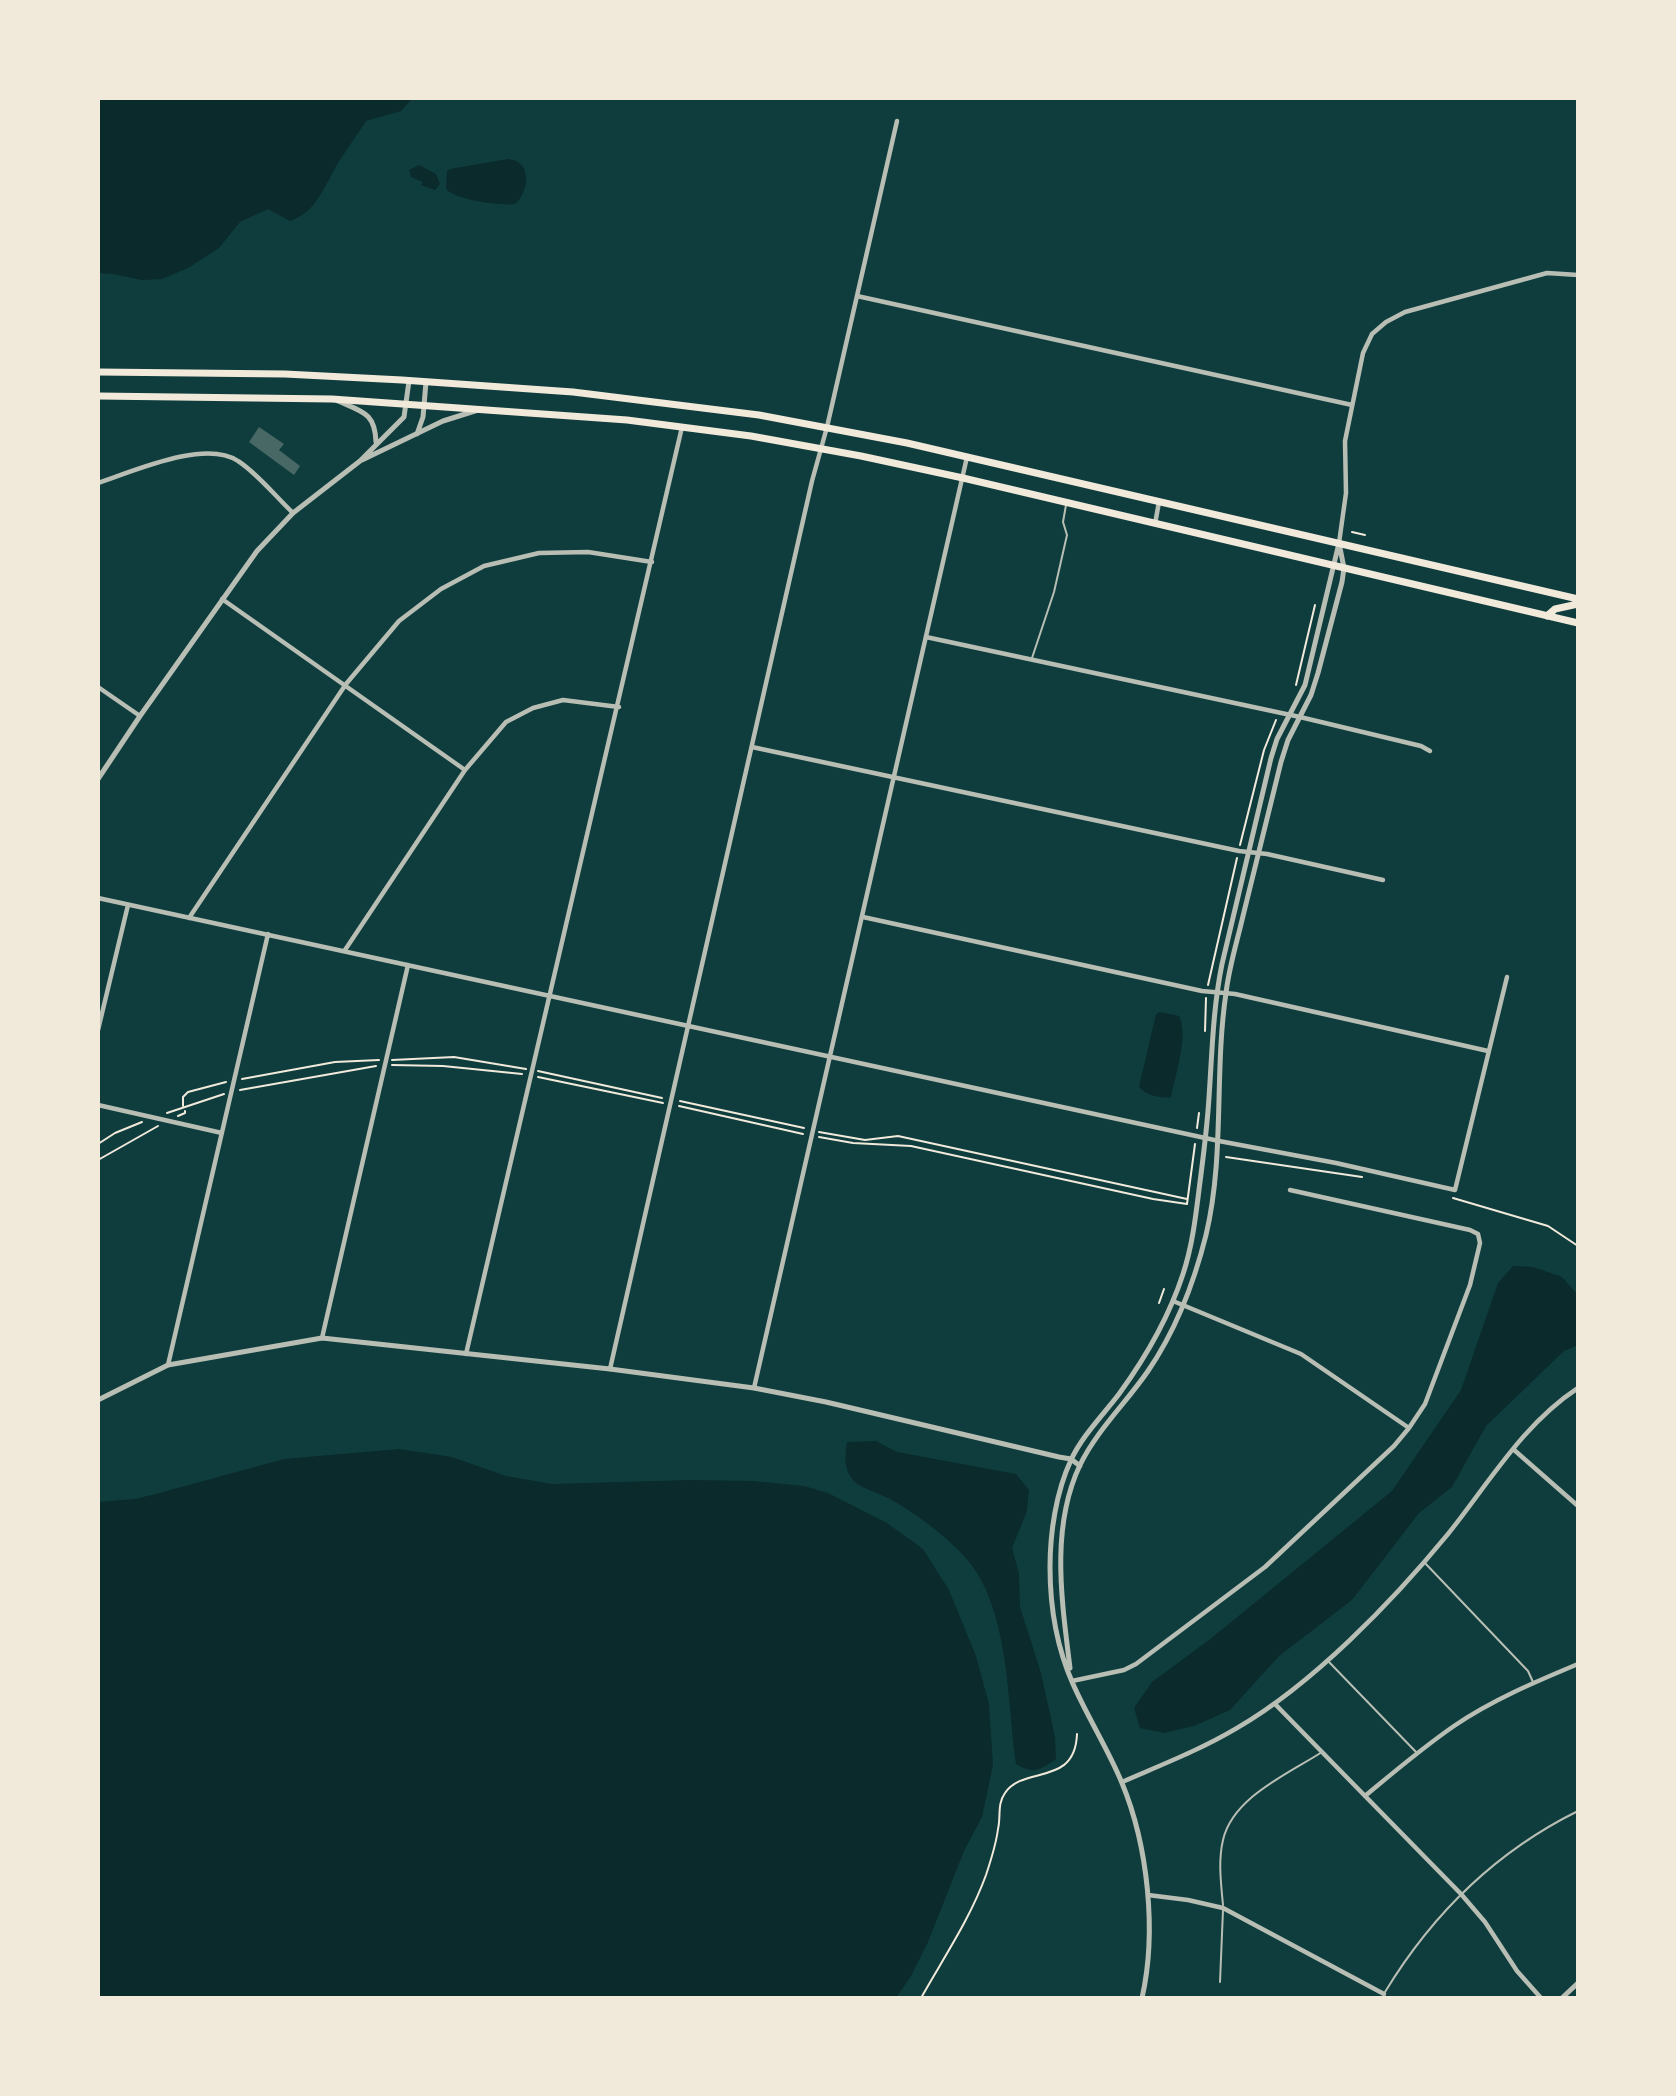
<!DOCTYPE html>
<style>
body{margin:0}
#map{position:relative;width:1676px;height:2096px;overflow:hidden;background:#0f3d3e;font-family:Jost,sans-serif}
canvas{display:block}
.frame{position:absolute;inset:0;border:100px solid #f1e9da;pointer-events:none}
</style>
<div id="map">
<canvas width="1676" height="2096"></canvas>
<div class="frame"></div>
</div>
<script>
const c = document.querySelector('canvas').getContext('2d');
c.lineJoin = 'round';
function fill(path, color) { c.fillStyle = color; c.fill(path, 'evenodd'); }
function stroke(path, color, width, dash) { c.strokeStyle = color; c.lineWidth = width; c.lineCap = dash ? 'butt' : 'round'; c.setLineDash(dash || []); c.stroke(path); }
const water = new Path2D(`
 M98,98h315l-12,13 -35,10c-9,14 -19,28 -28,42 -13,22 -22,50 -48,58l-22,-12 -28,13 -21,26 -31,20 -26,11 -20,1 -29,-6 -15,-1z
 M508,159c26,2 20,35 7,45 -15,2 -59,-4 -69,-15l1,-18 3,-2z
 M419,165l17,9 4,10 -5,6 -14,-5 2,-3 -12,-5 -2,-7z
 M1160,1012l19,4c10,19 -4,60 -8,81 -10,2 -25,-2 -32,-10l17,-73z
 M1513,1266l20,1 29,10 16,18v50l-14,6 -78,75 -34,61 -33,26 -67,87 -73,56 -49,54 -36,16 -30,7 -24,-5 -6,-20 18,-26 57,-42 183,-149 69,-101 37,-107z
 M876,1441l21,11 119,22 13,16 -2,21 -15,37 7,26 1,33 21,66 14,64 1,22c-17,11 -22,16 -40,5 -9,-62 -6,-159 -52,-208 -22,-23 -48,-43 -76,-58 -10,-5 -25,-9 -33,-16 -12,-12 -10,-26 -8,-40z
 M399,1449l53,8 54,19 46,8 139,-4 62,1 51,5 24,7 59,30 36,26 26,41 27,66 13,48 4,61 -11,52 -18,34 -36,91 -17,34 -15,22h-798v-496l37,-3 28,-7 121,-33z`);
const building = new Path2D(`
 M259,427l25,17 -5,6 21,16 -6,9 -45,-33z`);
const path = new Path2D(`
 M1352,532l13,3
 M1296,685l19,-80
 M1240,845l24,-95 12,-30
 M1208,985l29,-127
 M1205,1031l1,-33
 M392,1060l62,-3 72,12
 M392,1065l51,1 79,8
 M538,1071l124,27
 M538,1077l125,26
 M242,1079l93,-17 44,-2
 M240,1090l136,-24
 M680,1101l124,27
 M183,1106v-9l5,-5 38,-10
 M679,1106l124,28
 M167,1113l57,-19
 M178,1116l7,-3v-2
 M1197,1128l2,-15
 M819,1132l46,8 33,-4 289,63
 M819,1137l34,6 58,3 242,53 34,5 8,-60
 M98,1144l17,-11 27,-11
 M1226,1157l136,20
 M98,1160l60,-34
 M1453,1198l95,28 30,20
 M1159,1303l5,-14
 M921,1998c23,-41 49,-79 65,-123 5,-15 10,-30 12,-46 3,-12 -1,-25 7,-36 19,-28 70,-6 72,-59`);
const service = new Path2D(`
 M1032,658l22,-66 13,-57 -4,-13 3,-17
 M1424,1562l104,109 5,11
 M1328,1661l89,92
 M1223,1905c-2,-22 -5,-44 0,-65 10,-43 65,-66 99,-88
 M1220,1982l3,-72
 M1385,1992c48,-79 110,-140 193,-181`);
const minor = new Path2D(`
 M857,296l495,109
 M98,483c36,-12 107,-44 140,-22 19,12 38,36 55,52
 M1155,524l4,-22
 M1339,543l7,-50 -1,-52 18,-88 9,-19 14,-12 19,-10 142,-39 31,2
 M222,599l243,171
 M926,637l374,80 121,29 9,5
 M98,687l42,29
 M752,747l487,104 28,3 116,26
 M98,898l1121,243 117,22 119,27 52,-213
 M863,917l339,74 33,3 253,57
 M189,918l157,-234 53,-63 42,-32 43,-23 55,-13 49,-1 64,10
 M345,950l120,-180 41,-48 27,-14 30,-8 56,7
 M98,1030l30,-125
 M98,1105l124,28
 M1173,1301l128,53 108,74
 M322,1338l86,-373
 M466,1354l216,-927
 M168,1365l100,-431
 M610,1369l202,-888 15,-54 70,-306
 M754,1388l213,-931
 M1513,1449l65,57
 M1072,1681l52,-11 12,-6 129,-97 129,-121 15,-18 16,-24 45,-119 10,-42 -2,-9 -8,-4 -180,-40
 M1275,1704l186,190 24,28 32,49 24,27
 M1122,1782c39,-17 78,-32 115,-54 76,-44 155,-126 211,-194 41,-51 75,-110 130,-146
 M1365,1796c29,-24 57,-48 89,-70 38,-26 81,-44 124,-62
 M1148,1895l40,5 35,8 161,86`);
const tertiary = new Path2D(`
 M338,401c25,11 37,12 38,41
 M417,434l6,-17 3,-35
 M362,460l81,-39 35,-11
 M98,779l42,-63 117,-165 36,-38 67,-52 44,-44 5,-36
 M98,1400l70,-35 154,-27 288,31 144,19 72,14 233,55 12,2 9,7
 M1070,1668c-8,-66 -20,-140 10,-203 17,-35 46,-62 68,-94 28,-41 46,-88 58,-136 19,-80 8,-161 20,-242 3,-26 11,-51 17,-77 13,-51 25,-103 38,-154l7,-22 23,-45 7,-22 24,-91 2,-14 -4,-20
 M1142,1998c15,-66 6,-152 -20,-215 -14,-34 -34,-65 -49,-99 -16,-36 -23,-77 -23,-117 0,-34 6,-75 21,-107 11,-24 32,-45 48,-66 27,-37 50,-77 64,-120 10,-30 13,-61 17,-92 3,-23 6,-47 8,-71 4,-49 4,-98 14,-147l49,-206 6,-19 28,-54 34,-142
 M1562,1998l16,-15`);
const trunk = new Path2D(`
 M98,372l187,2 117,6 171,12 186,23 148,28 671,156
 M98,396l234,3 295,21 124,16 110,20 102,22 615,145
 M1547,616l8,-7 23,-5`);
fill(water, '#0a2a2b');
fill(building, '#486865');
stroke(path, '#f1e9da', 2);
stroke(service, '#b8beb3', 2);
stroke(minor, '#b8beb3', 4.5);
stroke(tertiary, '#b8beb3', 5);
stroke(trunk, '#f1e9da', 7);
</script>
